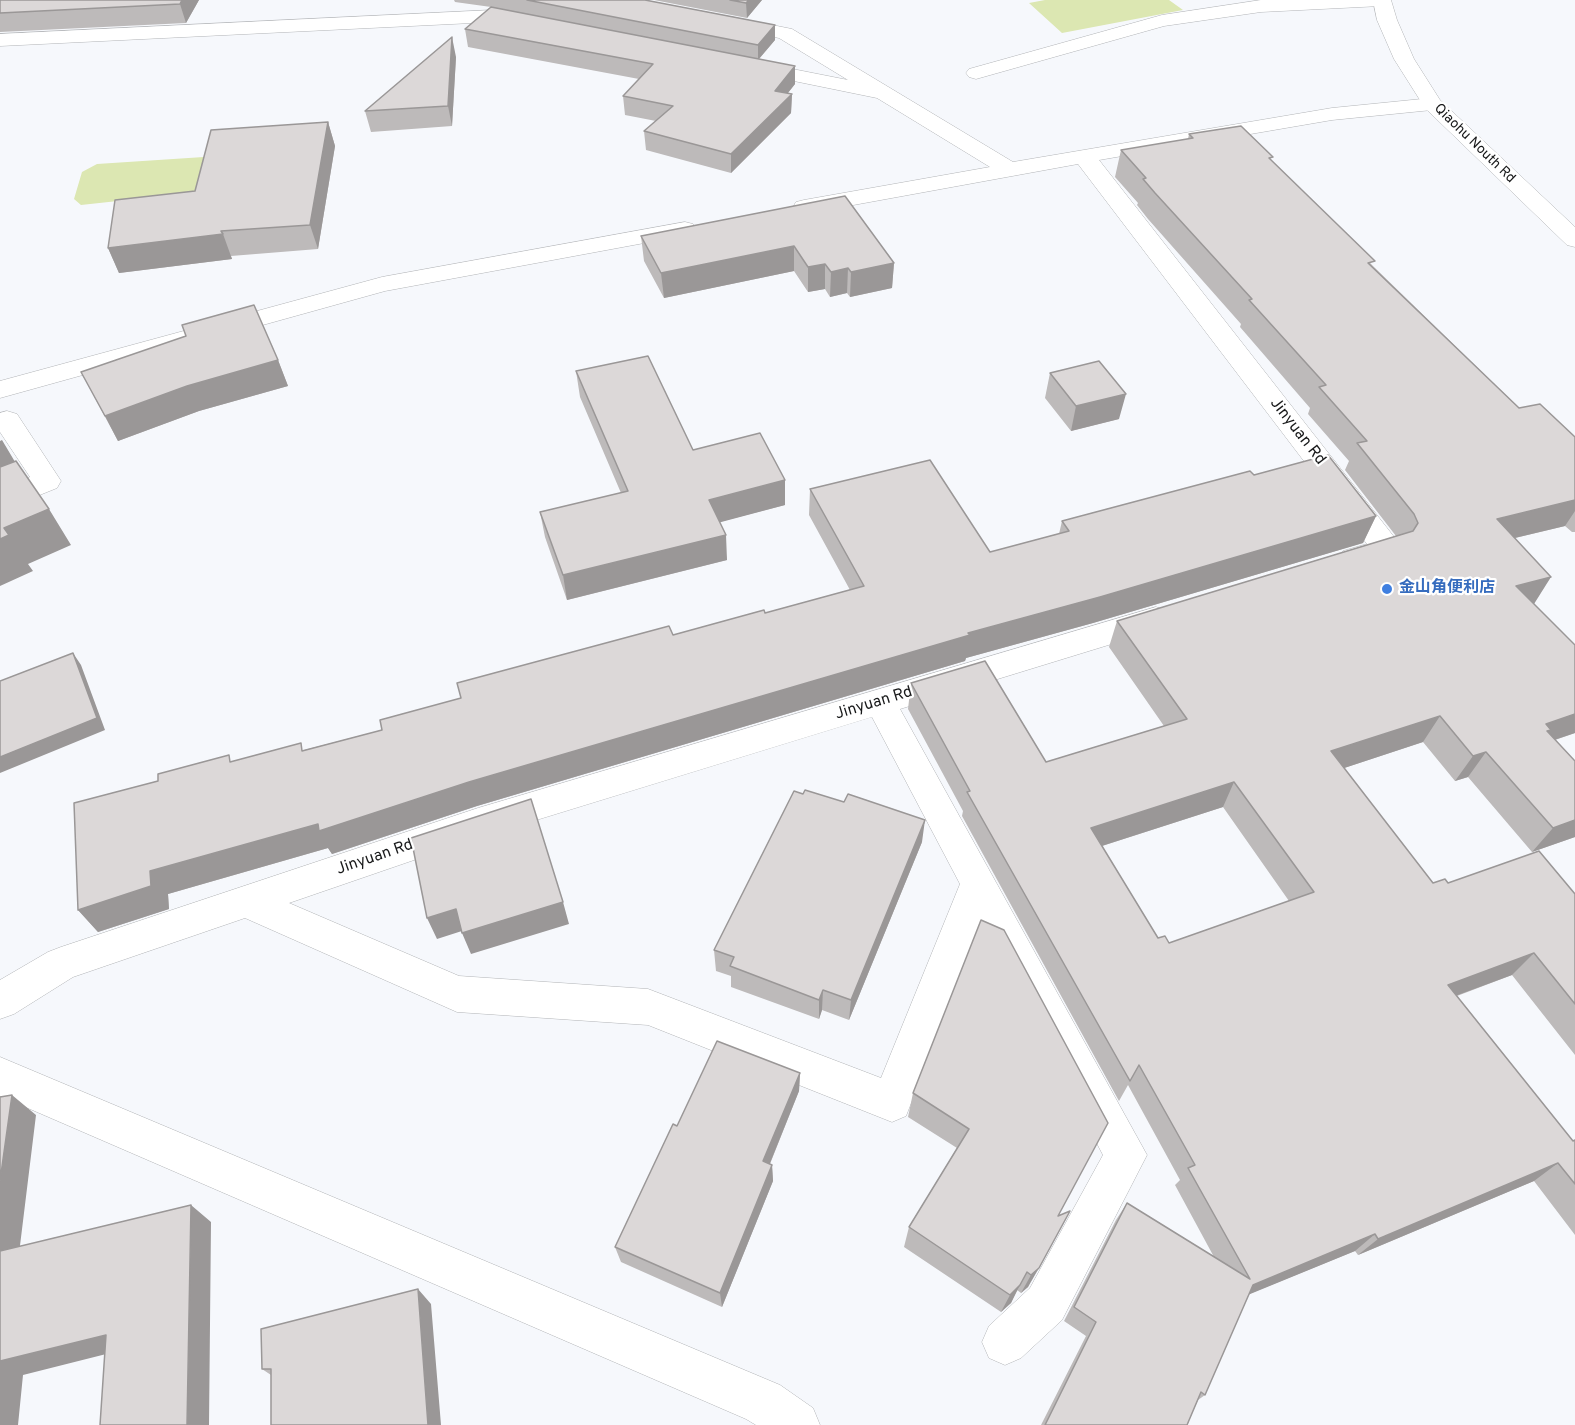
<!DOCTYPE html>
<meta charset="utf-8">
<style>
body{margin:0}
canvas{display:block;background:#f6f8fc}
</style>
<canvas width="1575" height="1425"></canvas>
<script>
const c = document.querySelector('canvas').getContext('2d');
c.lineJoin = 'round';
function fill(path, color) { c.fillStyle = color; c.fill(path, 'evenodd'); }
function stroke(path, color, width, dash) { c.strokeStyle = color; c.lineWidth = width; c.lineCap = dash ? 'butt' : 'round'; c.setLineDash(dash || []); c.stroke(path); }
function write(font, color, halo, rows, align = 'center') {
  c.font = font + ' Overpass,"Noto Sans SC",sans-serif'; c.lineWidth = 4.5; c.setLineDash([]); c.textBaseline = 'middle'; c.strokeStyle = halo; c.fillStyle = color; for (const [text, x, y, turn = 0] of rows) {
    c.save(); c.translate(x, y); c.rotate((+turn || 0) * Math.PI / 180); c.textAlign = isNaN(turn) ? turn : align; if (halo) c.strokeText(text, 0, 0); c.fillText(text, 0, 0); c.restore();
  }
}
const green = new Path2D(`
 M1045,0h124l14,10 -121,23 -33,-30z
 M219,156l-9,35 -129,14 -7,-6 8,-27 15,-8z`);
const minor = new Path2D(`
 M1261,0h129l-2,4 -7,2 -120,6 -97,14 -188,53 -7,-2 -3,-4 3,-4 193,-54z
 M493,10l39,8 3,4 -3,4 -7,2 -32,-6 -493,24v-12z
 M732,17l60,12 221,133 319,-54 100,-10 7,2 3,4 -3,4 -7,2 -100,10 -233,40 299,382 4,7 -4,7 -44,14 -11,-3 -4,-8 4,-8 24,-7 -289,-380 -274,50 -8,-2 -3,-5 3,-5 8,-2 186,-33 -113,-69 -132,-27 -3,-4 3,-4 7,-2 96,19 -69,-42 -54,-11 -3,-4 3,-4z
 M685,222l8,2 4,5 -4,5 -308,57 -385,107v-17l382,-104z
 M7,411l10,3 44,67 -4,7 -57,23v-21l30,-13 -30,-45v-19z
 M1156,607l11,4 5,8 -5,8 -267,82 247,446 -85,165 -41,38 -16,7 -16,-7 -7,-16 7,-16 41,-38 73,-133 -122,-231 -75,192 -14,6 -244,-97 -191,-13 -212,-94 -172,59 -59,37 -14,5v-39l48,-28 13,-5 417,-139zM872,717l88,167 -79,194 -233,-89 -189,-13 -170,-73 189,-65z
 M0,1057l780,328 33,23 7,17h-64l-10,-6 -746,-323z`);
const secondary = new Path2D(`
 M1373,0h18l6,20 17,39 26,41 135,127v20l-8,-2 -142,-137 -31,-49 -17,-39z`);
const wall = new Path2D(`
 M0,0h199l-13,23 -186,9z
 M454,0h191l130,25v15l-16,19 36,25 -7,9 4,1 -1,19 -60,60 -85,-23 -2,-19 12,-10 -31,-6 -2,-19 16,-17 -171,-32 -3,-18 26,-22 -36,-5z
 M654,0h108l-15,18z
 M456,57l-4,69 -81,6 -6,-21z
 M328,122l7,24 -17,103 -87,7 1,3 -113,14 -11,-25 87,-57z
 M1189,134l83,27 101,105 146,142 56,29v95h-3l-7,-6 -50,12 19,66 41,41v88l-20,7 20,97 -43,15 -64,-75 -13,4 -32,-39 -79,26 89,115h15l127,11v161l-63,-80 -55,21 116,145 2,-1v95l-41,-54 -176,74 -3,-4 -106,43 -44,101 -7,5 -11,25h-146l45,-89 -22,-15 52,-101 11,-17 87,54 -39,-72 5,-5 -52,-95 -9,16 -157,-285 1,-5 -55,-102 3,-26 135,79 118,-36 -55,-79 8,-26 279,-85 -51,-66 4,-9 -41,-47 2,-6 -70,-81 1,-3 -93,-105 -11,-14 1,-2 -23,-26 6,-27 67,-11zM1223,807l66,94 -120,42 -11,-5 -56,-92z
 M845,196l49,67 -2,25 -42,9 -3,-4 -17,4 -5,-8 -17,3 -14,-21 -130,27 -20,-37 -3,-25z
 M278,360l10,26 -89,25 -81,30 -37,-69z
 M576,371l117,79 92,55 -66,17 8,38 -160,40 -22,-63 -5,-25 81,-19 -41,-96z
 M1050,373l69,46 -48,12 -26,-33z
 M1254,475l122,41 -13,27 -270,80 -127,35 -1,3 -488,145 -145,48 -4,-6 -160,46 1,15 -71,23 -20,-22 155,-149 71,-11 78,-20 79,-32 212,-63 92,-22 85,-23 -41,-75 1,-26 180,63 69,-18 3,-13z
 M922,842l-73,178 -27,-10 -3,9 -88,-32v-11l-15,-5 -2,-21z
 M981,920l77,296 -30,71 -7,6 -4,-3 -6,13 -10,9 -97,-65 5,-20 48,-79 -49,-31 5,-24z
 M800,1073l-1,18 -29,73 2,1 1,16 -51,126 -101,-45 -6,-15 62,-121z
 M431,1304l-160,71 -9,-6z`);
const shadedWall = new Path2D(`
 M182,0h17l-13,23 -6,-19z
 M749,0h13l-15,18 -1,-15z
 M775,25v15l-17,20v-15z
 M452,37l4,20 -4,69 -4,-20z
 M795,66v18l-20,25v-18z
 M792,94l-1,19 -60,60v-19z
 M328,122l7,24 -17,103 -8,-24z
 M223,234l9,25 -113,14 -11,-25z
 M794,246v25l-130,27 -3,-25z
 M894,263l-2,25 -42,9 1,-25z
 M825,264v25l-17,3v-25z
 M848,268l-1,25 -17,4 1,-25z
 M278,360l10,26 -89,25 -81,30 -13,-25 82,-30z
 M1126,394l-7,25 -48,12 5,-25z
 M2,440l22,37 -24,11v-47z
 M785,480v25l-75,20 -1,-25z
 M1575,500v11l-10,15 -84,20 16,-27z
 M49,509l22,36 -43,19 5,7 -33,15v-47l4,-11z
 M1376,516l-13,27 -270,80 -127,35 -1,3 -488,145 -145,48 -4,-6 -160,46 1,15 -71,23 -20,-22 72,-39 319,-89 499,-149z
 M726,535l1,25 -160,40 -4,-25z
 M1551,577l-17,27 -18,-18z
 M73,653l8,12 24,65 -105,43v-16z
 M1575,714v19l-36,12 7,-21z
 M1440,716l-17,26 -106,35 14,-26z
 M1486,752l-18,25 -13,4 18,-25z
 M1234,782l-11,25 -140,45 8,-24z
 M925,820l-3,22 -73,178 2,-20z
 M1575,820v17l-43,15 21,-24z
 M563,902l6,22 -98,30 -9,-21z
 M456,909l9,21 -28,9 -10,-21z
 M1534,953l-22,22 -84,31 20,-21z
 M823,990l-1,20 -3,9v-19z
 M800,1073l-1,18 -35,87 -1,-17z
 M12,1095l24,20 -19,155 -17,-10v-79z
 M1558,1163l-24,18 -176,74 20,-16z
 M772,1165l1,16 -51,126 -2,-14z
 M191,1205l20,17 -2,203h-22z
 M1375,1234l-20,17 -117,48 15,-14z
 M1039,1268l-11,19 -7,6 10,-18z
 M1020,1285l-9,18 -10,9 9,-17z
 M418,1289l13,15 10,121h-13z
 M106,1335l24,13 -107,27 -5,50h-18v-64z`);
const building = new Path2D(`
 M0,0h182l-2,4 -180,9z
 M527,0h118l130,25 -17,20z
 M730,0h19l-3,3z
 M491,7l304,59 -20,25 17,3 -61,60 -87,-23 29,-25 -50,-10 30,-32 -188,-35z
 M452,37l-4,69 -83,5z
 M328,122l-18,103 -89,6 2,3 -115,14 7,-48 80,-9 16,-61z
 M1241,126l32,31 -4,1 106,103 -7,2 151,145 21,-4 35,33v63l-78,19 54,58 -35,9 59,59v69l-29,10 5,6 -4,1 28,30v59l-22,8 -67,-76 -13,4 -33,-40 -109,35 102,132 12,-4 3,4 91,-32 36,43v110l-41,-51 -86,32 125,156 2,-1v44l-17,-21 -180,76 -3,-5 -122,51 -48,110 -4,-3 -14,33h-142l51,-103 -22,-15 53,-104 123,76 -62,-111 7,-3 -56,-100 -9,16 -163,-289 3,-1 -59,-108 74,-22 61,101 141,-43 -70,-98 296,-90 5,-8 -4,-9 -57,-71 10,-2 -48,-54 7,-2 -77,-85 3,-1 -97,-106 -12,-14 3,-1 -25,-28 72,-12 -4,-4zM1234,782l80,110 -145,51 -4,-7 -7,2 -67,-110z
 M845,196l49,67 -43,9 -3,-4 -17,4 -6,-8 -17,3 -14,-21 -133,27 -20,-37z
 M254,305l24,55 -91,26 -82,30 -24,-44 105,-36 -4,-11z
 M648,356l45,94 67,-17 25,47 -76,20 17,35 -163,40 -23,-63 88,-21 -52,-120z
 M1099,361l27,33 -50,12 -26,-33z
 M1328,455l48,61 -276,81 -132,36 2,2 -501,147 -150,49 -1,-7 -168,47 1,15 -73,24 -4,-107 84,-22v-7l71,-19 1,7 71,-19 1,8 80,-21 -2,-10 81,-22 -4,-15 212,-57 4,9 91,-25 1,3 99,-27 -54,-97 120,-29 60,92 79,-21 -7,-10 188,-50 4,4z
 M16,461l33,48 -45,19 5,7 -9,4v-72z
 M73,653l24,65 -97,39v-76z
 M805,790l39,12 4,-8 77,26 -74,180 -28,-10 -4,10 -89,-34 4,-9 -20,-7 80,-159 9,3z
 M531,799l32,103 -101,31 -6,-24 -29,9 -16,-80z
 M981,920l23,10 104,193 -50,93 12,-5 -31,57 -8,7 -4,-3 -7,13 -10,10 -101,-68 60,-98 -56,-36z
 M717,1041l83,32 -37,88 9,4 -52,128 -105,-46 58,-123 4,2z
 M12,1095l-12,86v-84z
 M191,1205l-4,220h-87l6,-90 -106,26v-110z
 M418,1289l10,136h-157v-56h-9l-1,-40z`);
const markers = [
 [1387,589,6,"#3f7fe0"]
];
const farStreetnames = [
 ["Qiaohu Nouth Rd",1474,144,44]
];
const streetNames = [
 ["Jinyuan Rd",1297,432,52],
 ["Jinyuan Rd",874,704,-17],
 ["Jinyuan Rd",375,858,-19]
];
const shopNames = [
 ["金山角便利店",1399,589]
];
fill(green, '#dce7b2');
stroke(minor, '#b2b4b7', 1);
stroke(secondary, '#b2b4b7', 1);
fill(minor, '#fff');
fill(secondary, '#fff');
fill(wall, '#bdbaba');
fill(shadedWall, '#9a9797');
fill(building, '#dcd8d8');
stroke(building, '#9a9797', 1.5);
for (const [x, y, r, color] of markers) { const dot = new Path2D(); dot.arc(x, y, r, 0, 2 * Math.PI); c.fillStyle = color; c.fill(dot); stroke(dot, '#fff', 2); }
write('14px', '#18191a', '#fff', farStreetnames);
write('16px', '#18191a', '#fff', streetNames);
write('bold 16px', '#366cbe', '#fff', shopNames, 'left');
</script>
